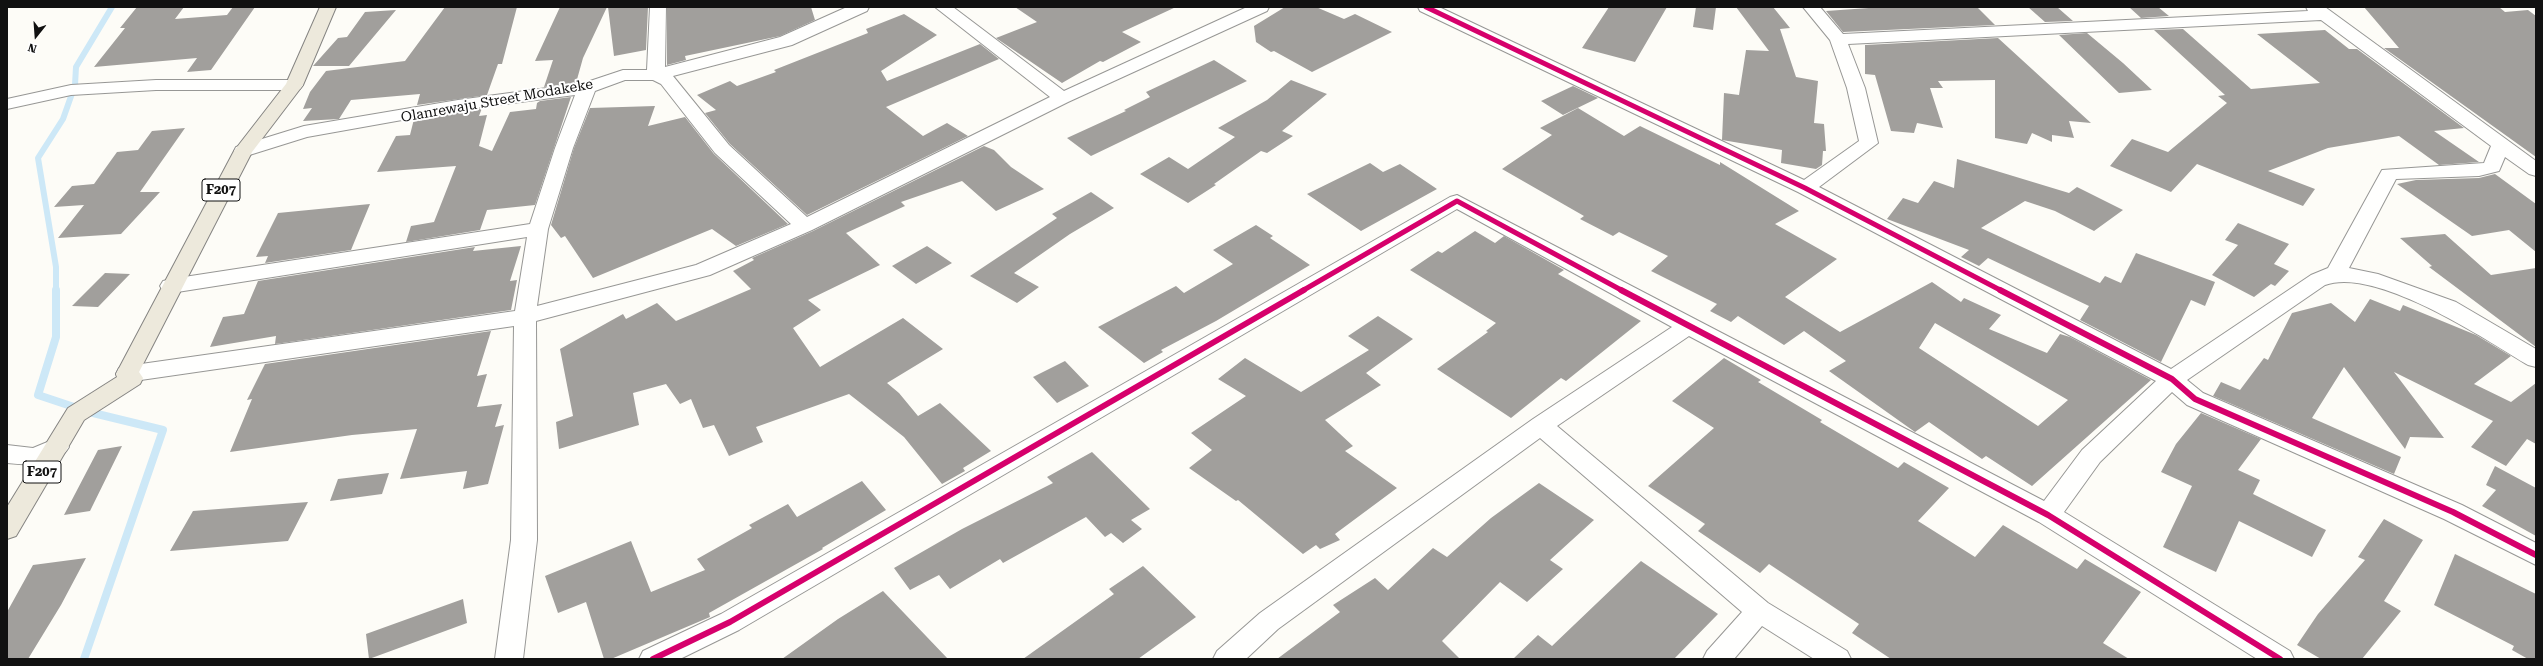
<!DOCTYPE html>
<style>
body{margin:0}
#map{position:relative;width:2543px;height:666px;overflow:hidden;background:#fdfcf7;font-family:"Roboto Serif",serif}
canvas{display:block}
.frame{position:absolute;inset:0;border:8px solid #111;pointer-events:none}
.north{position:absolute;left:16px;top:16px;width:40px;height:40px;-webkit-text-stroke:3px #fff;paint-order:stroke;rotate:197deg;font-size:11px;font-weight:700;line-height:16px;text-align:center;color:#111}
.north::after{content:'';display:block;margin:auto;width:14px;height:18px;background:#111;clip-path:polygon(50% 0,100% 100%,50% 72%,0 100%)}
</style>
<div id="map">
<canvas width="2543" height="666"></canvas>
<div class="frame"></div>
<div class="north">N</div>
</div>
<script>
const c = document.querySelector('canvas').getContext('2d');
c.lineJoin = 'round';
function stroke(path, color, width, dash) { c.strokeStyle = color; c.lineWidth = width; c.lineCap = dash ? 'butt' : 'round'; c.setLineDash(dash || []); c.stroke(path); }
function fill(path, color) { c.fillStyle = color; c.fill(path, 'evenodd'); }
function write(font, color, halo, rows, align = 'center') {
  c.font = font + ' "Roboto Serif",serif'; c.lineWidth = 4; c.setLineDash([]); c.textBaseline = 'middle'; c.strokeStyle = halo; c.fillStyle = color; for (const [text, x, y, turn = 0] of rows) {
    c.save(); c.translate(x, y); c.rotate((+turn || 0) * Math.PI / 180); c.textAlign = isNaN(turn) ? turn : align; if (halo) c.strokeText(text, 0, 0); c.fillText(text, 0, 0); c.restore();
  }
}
const streamFar1 = new Path2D(`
 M56,291v-24l-18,-109 25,-39 12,-34 1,-18 36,-60`);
const stream = new Path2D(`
 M56,290v47l-18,58 51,17 74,18 -79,229`);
const building = new Path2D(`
 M137,7h47l-9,12 52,-4 6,-8h22l-44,63 -24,2 10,-14 -103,9 31,-39h-5z
 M445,7h72l-15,57h-4l-11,31 -70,10 3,-11 -69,6 -12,19 -36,2 9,-13 -9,1 7,-17 16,-21 79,-10z
 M560,7h47l-24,51 -7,25 -32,4 9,-27 -18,1z
 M608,7h40l-2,43 -32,6z
 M667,7h144l4,13 -35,16 -95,20 1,4 -19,5z
 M1015,7h161l-54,25 19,10 -38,20 -3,-1 -38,22 -66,-45 41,-16z
 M1285,7h31l28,12 11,-5 37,18 -80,40 -38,-21 -3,1 -15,-10 -2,-16z
 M1609,7h58l-32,55 -53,-14z
 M1696,7h20l-3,23 -20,-3z
 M1736,7h37l17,21 -10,1 16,48 22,4 -4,42 10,1 2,27h-3l-1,14 -6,4 -35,-6 1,-13 -60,-10 2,-47 15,2 7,-45 23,1z
 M1883,7h94l18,18 -152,7 -17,-21z
 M2028,7h29l16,14 -28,1z
 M2129,7h29l11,9 -28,2z
 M2364,7h135l6,5 23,-2 8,6v141l-152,-109h15z
 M396,10l-47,56h-36l25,-28 9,-1 18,-25z
 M904,14l33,21 -56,36 6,10 93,-37 19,15 -113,48 37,29 24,-13 21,13 -161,79 -77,-71 -25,-31 11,-3 -19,-15 33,-14 7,5 39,-14 -2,-2 94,-37 -2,-4z
 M2183,29l68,60 69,-6 -63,-49 68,-4 24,19h8l107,79 -30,3 45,31 -40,3 -40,-29 -71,12 -60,23 47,18 -12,17 -106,-42 -26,28 -61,-26 22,-27 36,13 59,-49 -9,-7 7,-1 -71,-65z
 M2087,33l36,30 29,27 -33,3 -60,-58z
 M1998,38l93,85 -22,-2 5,17 -22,-3v7l-20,-9 -5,11 -32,-6v-58l-57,1 5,7h-13l13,40 -26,-5 -3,10 -23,-2 -16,-56 -10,-1v-29z
 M1214,60l33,21 -156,75 -24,-18 59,-27 -2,-1 26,-13 -4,-5z
 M1291,80l36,14 -45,37 11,5 -26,17 -6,-2 -47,33 2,1 -28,18 -48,-29 29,-17 19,12 47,-32 -17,-9 49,-28z
 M1573,86l25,12 -35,17 -22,-14z
 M571,97l-36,108 -48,5 -7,20 -74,12 5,-16 23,-4 22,-56 -79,6 19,-36 14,-1 4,-16 68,-11 -3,8 8,-1 -8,31 13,5 18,-39 26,-3 1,-6 3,-2z
 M655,106l-7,20 37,-9 29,37 74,70 -52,22 -24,-17 -119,49 -28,-42 -4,2 -10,-13 23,-77 16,-40z
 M1578,108l46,28 16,-10 80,39v-3l79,49 -24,13 62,35 -52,38 55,35 92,-50 29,20 3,-4 37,17 -12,14 58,24 13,-19 10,3 81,43 -119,106 -46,-30 -4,3 -53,-37 -14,10 -86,-61 17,-10 -42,-30 -20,14 -46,-29 -7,6 -21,-11 7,-7 -66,-33 17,-15 -49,-24 -6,4 -33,-17 4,-3 -82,-47 50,-34 -12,-7zM1935,323l133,77 -30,26 -119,-78z
 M185,128l-45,64h20l-39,42 -63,4 26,-33 -30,2 18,-21 22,-2 23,-32 21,-2 14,-19z
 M984,146l10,4 17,17 33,22 -48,22 -34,-30 -61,21 4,4 -59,27 34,32 -72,35 13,10 -28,18 27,39 83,-49 40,31 -56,34 12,10 19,23 22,-13 51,48 -28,17 2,3 -23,13 -38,-47 -55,-43 -93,33 7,15 -34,14 -15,-31 -11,3 -12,-29 -11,5 -14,-20 -33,9 6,32 -80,24 -3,-27 17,-6 -13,-67 63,-35 3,5 31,-16 19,18 75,-32 -18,-18 21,-11 -2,-2 61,-27z
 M1957,159l112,34 8,-6 46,23 -29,21 -39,-20 -30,-10 -44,27 119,55 5,-7 16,7 15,-30 79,29 -10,24 -14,-6 -30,62 -81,-42 9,-14 -101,-48 -9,8 -18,-9 8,-7 -82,-31 16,-21 15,5 16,-22 20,7z
 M1370,163l13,9 17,-8 37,25 -76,42 -54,-37z
 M2495,174l41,30v48l-27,-22 -37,6 -75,-52 19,-4 63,-2z
 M1091,192l23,16 -44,26 -56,39 25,14 -22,16 -47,-27 87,-58 -5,-4z
 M370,204l-19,46 -86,13 3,-7 -12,1 22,-44z
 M2238,223l51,21 -15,20 15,7 -14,15 -4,-2 -17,13 -42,-22 26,-30 -13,-5z
 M1256,225l17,11 -3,2 40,27 -94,56 -55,29 2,2 -19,11 -46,-36 78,-41 8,7 49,-29 -20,-14z
 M1475,231l20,12 9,-7 60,34 -6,4 83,47 -75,60 -5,-3 -50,40 -74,-49 51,-37 -2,-1 10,-8 -86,-53 28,-19 4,2z
 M2445,234l46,41 45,-7v79l-107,-80 3,-1 -32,-28z
 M521,246l-11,35 7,-1 -6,30 -236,34 1,-8 -66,11 13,-30 21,-3 14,-33 217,-34 -2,4z
 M927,246l25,17 -36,21 -24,-18z
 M105,273l25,1 -32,33 -26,-1z
 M2370,299l30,12 3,-6 73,30 35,21 -37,28 37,18 25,-19v61l-9,-5 -21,27 -35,-19 22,-26 -99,-49 50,66 -34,-1 -5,12 -61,-82 -32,51 89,39 -7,17 -181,-78 8,-14 19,8 24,-32 4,2 24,-47 39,-10 24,19z
 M1378,316l35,23 -47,34 15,12 -56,35 28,26 -8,5 52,37 -62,46 5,6 -20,9 -4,-4 -13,9 -65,-54 -2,1 -47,-33 23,-18 -21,-17 55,-37 -28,-17 27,-21 56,34 68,-42 -21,-14z
 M491,331l-14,45 10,-2 -10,33 25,-3 -7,23 9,-2 -16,59 -25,5 4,-18 -67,8 17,-50 -65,6 -122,17 22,-53 -5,1 18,-36z
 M1724,358l37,22 -3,2 64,38 -2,2 78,46 6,-6 45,26 -31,33 57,36 28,-32 74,44 8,-10 56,33 -38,51 26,16h-238l-39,-26 7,-9 -90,-60 -9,9 -62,-42 7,-7 -57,-38 66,-58 -42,-27z
 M1065,361l24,25 -32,17 -24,-26z
 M2201,413l60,26 -23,31 22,10 -7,14 73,36 -14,27 -73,-36 -23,51 -53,-25 29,-61 -31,-14 15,-28z
 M122,446l-32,65 -26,4 34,-65z
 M1092,452l58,57 -19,11 11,9 -19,14 -12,-10 -6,4 -19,-20 -83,46 -3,-4 -50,30 -11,-14 -29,15 -16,-22 68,-39 91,-46 -6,-6z
 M2495,466l41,22v48l-54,-30 14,-16 -10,-5z
 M389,473l-7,21 -52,7 8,-22z
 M862,481l24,29 -64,38 1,1 -114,64 1,4 -99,42h-7l-18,-57 -28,11 -13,-37 86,-35 20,51 54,-22 -8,-11 55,-31 -3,-3 39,-21 9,13z
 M1539,483l55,37 -44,40 13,9 -36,33 -27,-20 -58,59 18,18h-183l63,-47 -7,-7 42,-27 13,12 45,-42 14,9 44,-39z
 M308,502l-20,39 -118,10 23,-40z
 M2384,519l39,21 -39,61 17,10 -39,48h-41l-24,-14 21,-31 47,-54 -7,-3z
 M2455,554l81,40v65h-8l-16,-9 2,-4 -80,-41z
 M86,558l-25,47 -33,54h-21v-47l26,-47z
 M1641,561l77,53 -44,45h-161l25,-24 14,11z
 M1143,566l53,51 -58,42h-115l91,-65 -5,-5z
 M883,591l65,68h-166l56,-40z
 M463,599l4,24 -98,36 -3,-25z`);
const minor = new Path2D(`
 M650,7h16l-1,60 115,-30 67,-30h22l-2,4 -75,34 -119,31 56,69 78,72 243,-120 -115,-90h18l111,84 183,-84h22l-2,4 -199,91 -256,128 -102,45 -174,46 1,219 -14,119h-28l16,-119 3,-214 -387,56 -8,-2 -3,-6 3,-6 8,-2 388,-55 12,-74 -356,56 -8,-2 -3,-5 3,-5 8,-2 359,-55 25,-76 20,-53 -117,15 -151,27 -64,20 -7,-2 -2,-4 2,-4 68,-21 154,-26 126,-17 39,-13h24zM625,80h28l8,4 54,69 76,71 -95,41 -159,41 11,-77 25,-81 22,-57z
 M1418,7h21l365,173 55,-39 -12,-53 -17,-48 -27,-33h17l23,27 465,-23 -2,-4h19l211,154v15l-7,-2 -24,-17 -6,14 -20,5 -83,3 -47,89 29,6 78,28 80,47v18l-8,-2c-43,-26 -153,-99 -203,-80l-138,95 16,13 259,112 74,38v22l-92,-46 -257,-114 -15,-13 -72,70 -36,50 226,139 4,8h-37l-218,-137 -350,-186 -132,90 211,177 79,48 4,8h-37l-52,-33 -28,33h-31l4,-8 35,-39 -202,-174 -262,191 -32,30h-33l4,-8 43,-38 273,-194 139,-92 -215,-118 -718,421 -59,29h-41l4,-8 78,-37 729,-417 7,-2 587,306 38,-51 74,-69 -358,-189 -378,-181zM2321,20l170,126 -7,17 -102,7 -54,98 -17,7 -140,94 -352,-182 59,-44 -13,-55 -17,-44z
 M156,80h138l6,1 3,4 -3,4 -6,1h-138l-85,5 -64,14v-10l64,-14z
 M57,438l8,3 4,6c-12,21 -42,18 -62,16v-18l26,3z`);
const major = new Path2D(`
 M320,7h16l-33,78 -51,67 -113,220 4,6 -3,6 -56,36 -68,116 -9,3v-32l61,-99 49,-31 -1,-3 118,-223 52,-67z`);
const cyclewayFar1 = new Path2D(`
 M1426,7l379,181 197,103
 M1302,291l155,-90 166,90`);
const cycleway = new Path2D(`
 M1621,290l427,225 232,144
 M2000,290l172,89 23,20 258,113 83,43
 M653,659l77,-37 574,-332`);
const shields = [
 [221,190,38],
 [42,472,38]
];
const shieldNames = [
 ["F207",221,190],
 ["F207",42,472]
];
const streetNames = [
 ["Olanrewaju Street Modakeke",497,101,-10]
];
stroke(streamFar1, '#cde8f7', 6);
stroke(stream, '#cde8f7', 8);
fill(building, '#a19f9c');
stroke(minor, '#979795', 2);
stroke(major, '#858482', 2);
fill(minor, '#fffffe');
fill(major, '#ede9dc');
stroke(cyclewayFar1, '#d6006c', 5);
stroke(cycleway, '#d6006c', 6);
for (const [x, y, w] of shields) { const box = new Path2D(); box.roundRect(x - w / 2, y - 11, w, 22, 3); c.fillStyle = '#fff'; c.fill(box); stroke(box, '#111', 1); }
write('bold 13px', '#111', null, shieldNames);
write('14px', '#111', '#fff', streetNames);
</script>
